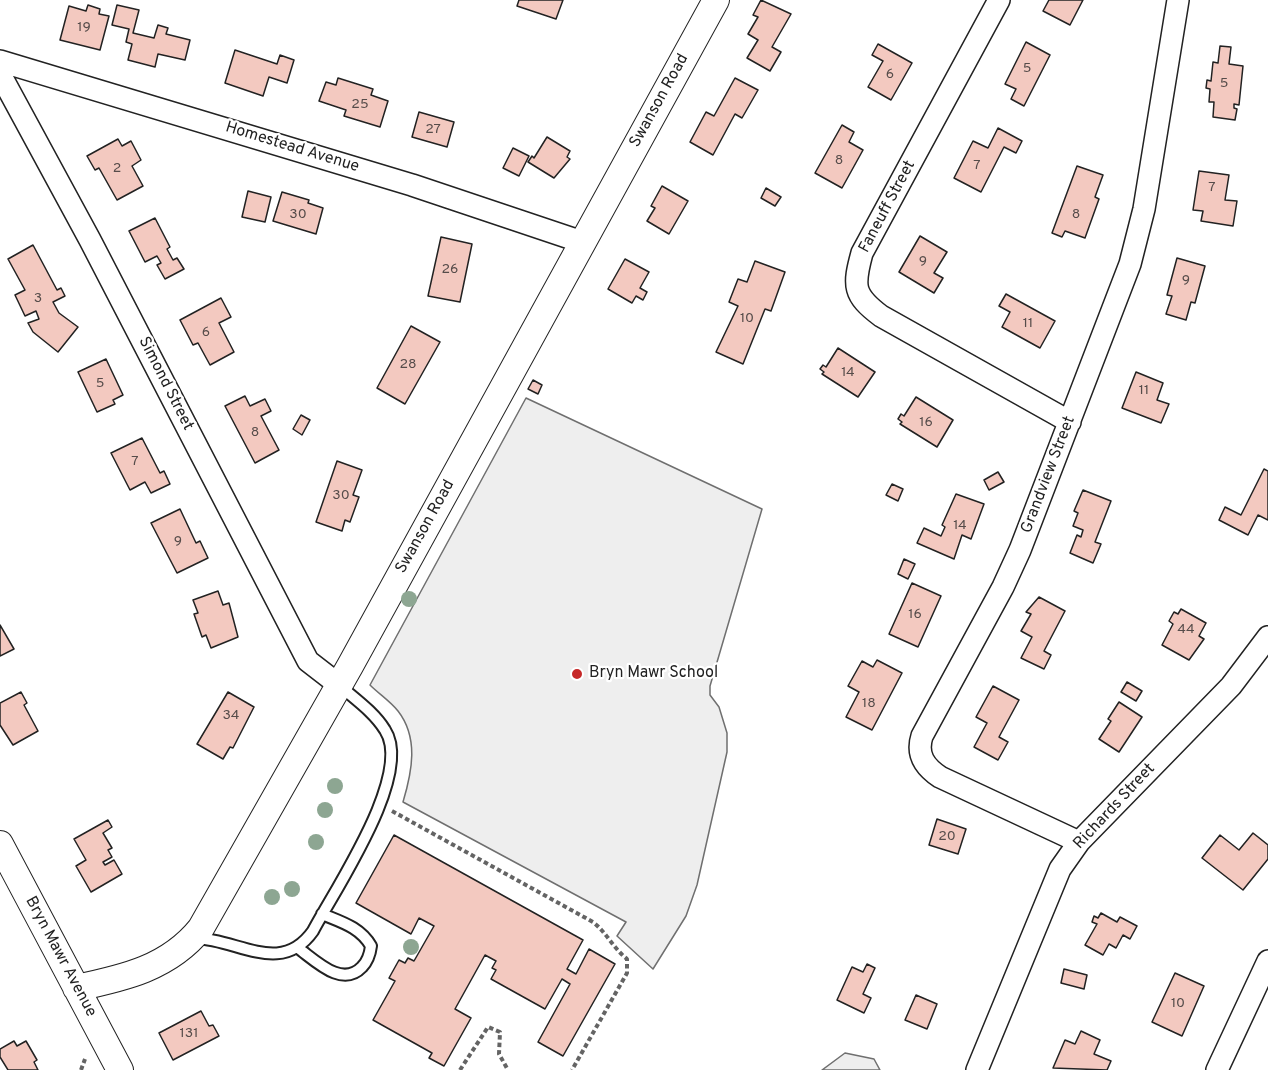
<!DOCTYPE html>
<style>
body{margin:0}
canvas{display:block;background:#fff}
</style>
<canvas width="1268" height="1070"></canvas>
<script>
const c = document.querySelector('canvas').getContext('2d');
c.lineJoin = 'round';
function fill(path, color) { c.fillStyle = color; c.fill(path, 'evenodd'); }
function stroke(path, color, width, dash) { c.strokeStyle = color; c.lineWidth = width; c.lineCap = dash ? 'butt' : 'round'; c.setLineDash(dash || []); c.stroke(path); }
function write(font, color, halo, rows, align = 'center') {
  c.font = font + ' Overpass,sans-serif'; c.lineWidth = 4.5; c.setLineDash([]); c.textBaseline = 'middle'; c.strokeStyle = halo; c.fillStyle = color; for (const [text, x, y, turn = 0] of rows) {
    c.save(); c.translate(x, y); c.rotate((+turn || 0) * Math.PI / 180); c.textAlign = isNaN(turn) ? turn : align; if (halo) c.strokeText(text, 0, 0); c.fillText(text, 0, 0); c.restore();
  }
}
const green = new Path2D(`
 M526,398l236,111 -52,177v9l9,12 8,26v19l-30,133 -11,31 -33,53 -36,-33 9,-14 -223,-120c9,-30 16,-64 -5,-91 -8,-10 -19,-17 -28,-26z
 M845,1053l29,6 6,11h-58z`);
const building = new Path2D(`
 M519,0h44l-7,19 -39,-13z
 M761,0l30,14 -19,33 9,5 -11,19 -23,-13 11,-18 -10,-6 10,-17 -5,-2z
 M1049,0h34l-13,25 -27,-14z
 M88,5l12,4 -1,5 10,2 -9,34 -40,-10 9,-34 17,5z
 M117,5l22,5 -6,23 21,5 4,-13 10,3 -2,6 24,6 -5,20 -27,-6 -3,13 -27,-7 4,-16 -6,-2 3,-13 -17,-4z
 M1026,42l24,13 -26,51 -13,-7 5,-10 -11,-5z
 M878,44l34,19 -21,37 -23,-13 15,-26 -11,-6z
 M1220,46l11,1 -2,17 14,2 -4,39 -5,-1v4l3,1 -2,11 -22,-3 1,-15h-5l1,-13 -4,-1 1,-8 4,1 2,-19 5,1z
 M235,50l42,14 3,-9 14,5 -7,23 -18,-6 -6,19 -38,-13z
 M338,78l35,11 -2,6 17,6 -8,26 -36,-11 2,-6 -27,-9 7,-19 10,3z
 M735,78l23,12 -16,28 -7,-4 -22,41 -23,-13 16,-30 8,4z
 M419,112l35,10 -7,25 -35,-10z
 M842,125l12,7 -5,10 14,8 -21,38 -27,-15z
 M998,128l24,13 -6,12 -12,-6 -23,45 -27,-14 19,-37 15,7z
 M547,137l23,14 -3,6 3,2 -16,19 -26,-16 4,-6 2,2z
 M118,139l4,7 9,-5 10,19 -9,6 11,20 -26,14 -18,-32 -4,2 -8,-14z
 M513,148l16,8 -10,20 -16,-8z
 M1077,166l26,9 -8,22 4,2 -14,39 -20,-7 -3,6 -10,-4z
 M1199,171l30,4 -4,25 12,1 -4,25 -32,-5 2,-10 -10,-1z
 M662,186l26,15 -19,33 -22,-13 8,-13 -4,-2z
 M766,188l15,9 -6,9 -14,-8z
 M248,191l23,6 -6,25 -23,-5z
 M282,192l27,8 -1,3 15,5 -7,26 -43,-13z
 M155,218l15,29 -3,2 6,11 4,-2 7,11 -19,10 -8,-14 4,-2 -4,-7 -12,6 -16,-31z
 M920,236l27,16 -13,21 9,5 -9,15 -35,-21z
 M441,237l31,7 -12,58 -32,-6z
 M33,245l24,45 4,-2 4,8 -12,6 6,11 19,14 -20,25 -25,-20 -5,-9 11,-4 -3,-8 -11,5 -10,-21 10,-5 -17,-31z
 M1177,258l28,8 -10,37 -4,-1 -5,18 -20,-6 6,-18 -5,-1z
 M625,259l24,13 -9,16 7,4 -4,8 -7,-4 -4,7 -24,-14z
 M755,261l30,11 -14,39 -6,-2 -22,55 -27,-12 22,-46 -9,-4 9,-23 9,3z
 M1006,294l49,27 -15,27 -38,-21 8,-15 -11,-6z
 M221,298l10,19 -12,6 15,29 -24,13 -12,-22 -5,2 -13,-25z
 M411,326l29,16 -35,62 -28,-16z
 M838,348l37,24 -17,25 -36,-23 2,-2 -4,-3 3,-4 3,2z
 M106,359l17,36 -10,5 2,4 -18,8 -19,-40z
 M1136,372l27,11 -6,17 12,4 -8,19 -39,-15z
 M533,380l9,5 -4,9 -10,-5z
 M245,396l5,10 15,-7 6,12 -10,5 18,34 -24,13 -30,-57z
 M916,397l37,23 -16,27 -37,-23 2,-2 -4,-3 3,-5 3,2z
 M301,415l9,5 -8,15 -9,-6z
 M142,438l18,35 4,-2 6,13 -19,9 -6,-11 -15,8 -19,-37z
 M337,461l25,9 -9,25 6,2 -9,25 -5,-2 -3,11 -26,-9z
 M1264,469l4,2v49l-10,-5 -10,20 -29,-15 6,-13 16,8z
 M998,472l6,10 -15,8 -5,-10z
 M892,484l11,5 -5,12 -12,-6z
 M1083,490l28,11 -16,41 6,2 -8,19 -23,-10 7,-18 4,2 2,-7 -10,-4 5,-13 -4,-2z
 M956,494l28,10 -13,35 -9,-4 -8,24 -37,-16 7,-15 17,8 4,-9 -3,-2z
 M180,509l16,34 4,-2 8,17 -31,15 -26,-50z
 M904,559l11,5 -7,15 -10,-5z
 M912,583l29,13 -23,51 -29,-13z
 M218,591l5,14 6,-2 9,34 -27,11 -5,-13 -4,2 -8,-23 4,-1 -5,-13z
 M1039,597l26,14 -21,40 7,4 -7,14 -23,-11 11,-21 -11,-6 10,-17 -5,-2z
 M1181,609l25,14 -7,13 5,3 -15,21 -27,-15 11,-21 -4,-3 5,-9 4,2z
 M0,625l14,24 -14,7z
 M877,660l25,13 -30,57 -26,-13 13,-25 -11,-6 14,-25 11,6z
 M1127,682l15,9 -6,10 -15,-9z
 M993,686l26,14 -20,37 9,5 -10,18 -24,-13 13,-24 -11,-6z
 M21,692l6,11 -3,2 14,26 -25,14 -13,-20v-22z
 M228,692l26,15 -21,41 -3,-1 -7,12 -26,-15z
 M1119,702l23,15 -23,35 -20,-13 12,-18 -3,-2z
 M937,819l29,10 -8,25 -29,-9z
 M108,820l4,7 -9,6 9,15 -4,2 4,7 -9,5 2,3 9,-5 8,14 -31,18 -15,-26 10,-6 -12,-21z
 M1253,833l15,12v14l-25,31 -41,-32 18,-23 19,15z
 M394,835l189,105 -16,29 9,5 13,-25 26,15 -52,92 -25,-14 32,-58 -8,-5 -17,30 -54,-30 5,-9 -4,-2 4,-7 -11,-6 -30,54 16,9 -27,48 -15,-8 3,-5 -59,-33 22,-39 -6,-3 10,-18 6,3 3,-5 6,3 20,-35 -15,-8 -8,16 -55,-31z
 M1101,913l16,9 3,-5 17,9 -7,13 -7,-4 -7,13 -7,-4 -6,11 -18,-10 12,-21 -5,-2 2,-6 4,2z
 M867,964l8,4 -12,26 8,4 -7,15 -27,-13 15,-33 11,5z
 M1064,969l23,6 -3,14 -23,-6z
 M1175,973l29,13 -22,50 -30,-14z
 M916,995l21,9 -10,25 -22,-9z
 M201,1011l8,15 4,-1 6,11 -46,24 -14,-27z
 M1081,1031l19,9 -6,14 17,7 -4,9 -54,-2 12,-28 10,4z
 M14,1041l3,5 9,-5 11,19 -3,2 4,8h-30l-8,-13v-8z`);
const path = new Path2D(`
 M392,811l201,111c14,11 20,26 34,37v14l-55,97
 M81,1070l4,-11
 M460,1070l28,-43 12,5 -1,22 9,16`);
const service = new Path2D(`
 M196,938c44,2 85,38 117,-7 22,-42 101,-157 72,-201 -11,-18 -30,-31 -46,-45
 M298,948c18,13 44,40 64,19 6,-6 8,-13 9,-21 -11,-19 -30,-24 -49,-32`);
const minor = new Path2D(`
 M999,0l-137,253c-9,33 -9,42 19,63l189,106
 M0,61l412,124 170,57
 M0,74l90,166 218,421 31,24
 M1079,842l-139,-65c-15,-10 -24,-22 -18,-41l81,-149 17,-37 110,-286 14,-55 34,-209
 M977,1070l83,-201 19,-27 152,-156 37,-49
 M1217,1070l51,-109`);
const tertiary = new Path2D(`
 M0,844l120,226
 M76,988c48,-10 93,-20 125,-60l149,-262 366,-666`);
const trees = [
 [409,599],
 [335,786],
 [325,810],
 [316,842],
 [292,889],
 [272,897],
 [411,947]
];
const markers = [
 [577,674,6,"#c62828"]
];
const numberNames = [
 ["19",84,28],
 ["5",1027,69],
 ["6",890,75],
 ["5",1224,84],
 ["25",360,105],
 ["27",433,130],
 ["8",839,161],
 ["7",977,166],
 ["2",117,169],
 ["7",1212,188],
 ["30",298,215],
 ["8",1076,215],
 ["9",923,262],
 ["26",450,270],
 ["9",1186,281],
 ["3",38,299],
 ["10",747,319],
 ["11",1028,324],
 ["6",206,333],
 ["28",408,365],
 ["14",848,373],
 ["5",100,384],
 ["11",1144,391],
 ["16",926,423],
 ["8",255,433],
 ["7",135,462],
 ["30",341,496],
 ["14",960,526],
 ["9",178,542],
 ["16",915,615],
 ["44",1186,630],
 ["18",869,704],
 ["34",231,716],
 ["20",947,837],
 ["10",1178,1004],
 ["131",189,1034]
];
const streetNames = [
 ["Swanson Road",660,101,-61],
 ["Homestead Avenue",292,148,17],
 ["Faneuff Street",888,207,-62],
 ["Simond Street",165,384,63],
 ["Grandview Street",1049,475,-69],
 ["Swanson Road",426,527,-61],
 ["Richards Street",1115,807,-47],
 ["Bryn Mawr Avenue",60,957,62]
];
const poiNames = [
 ["Bryn Mawr School",589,674]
];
fill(green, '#eee');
stroke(green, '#6f6f6f', 1.5);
fill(building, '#f3c9c0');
stroke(building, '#222', 1.5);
stroke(service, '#222', 14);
stroke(minor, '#222', 24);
stroke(tertiary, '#222', 28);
stroke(path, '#646464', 4, [4.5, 3]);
stroke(service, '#fff', 10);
stroke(minor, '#fff', 21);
stroke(tertiary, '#fff', 26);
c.fillStyle = '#8da692';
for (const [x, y] of trees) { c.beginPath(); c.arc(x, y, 8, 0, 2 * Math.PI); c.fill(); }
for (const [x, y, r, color] of markers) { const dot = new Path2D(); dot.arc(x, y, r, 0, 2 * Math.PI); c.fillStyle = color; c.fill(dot); stroke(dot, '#fff', 2); }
write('14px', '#564c4a', null, numberNames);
write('16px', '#222', '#fff', streetNames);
write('16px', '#222', '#fff', poiNames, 'left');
</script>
